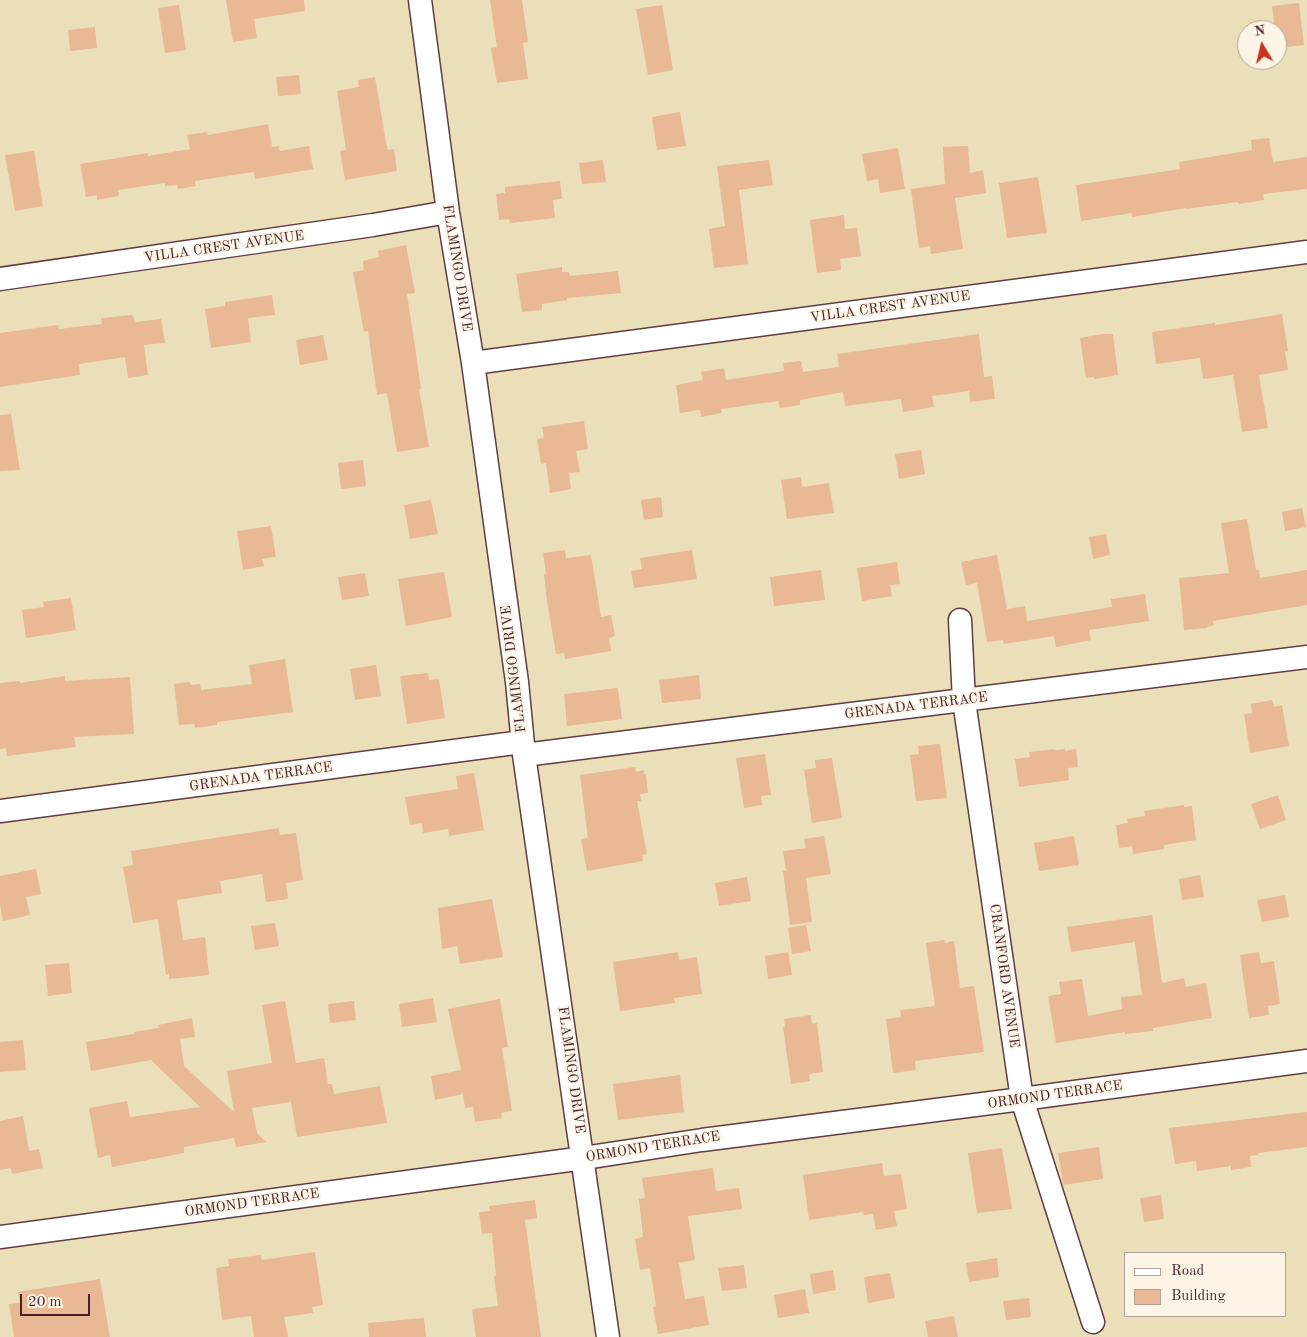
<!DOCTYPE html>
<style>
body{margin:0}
#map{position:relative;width:1307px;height:1337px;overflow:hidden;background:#ebdfba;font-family:"Old Standard TT",serif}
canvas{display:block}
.legend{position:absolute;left:1124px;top:1252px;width:162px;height:65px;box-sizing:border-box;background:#fcf5e5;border:1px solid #b59f9b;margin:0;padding:6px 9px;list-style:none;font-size:15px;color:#4a1f2b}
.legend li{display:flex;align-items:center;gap:10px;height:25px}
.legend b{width:25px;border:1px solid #b59f9b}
.north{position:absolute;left:1237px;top:20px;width:50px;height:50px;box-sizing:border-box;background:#fcf5e5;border:1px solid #b59f9b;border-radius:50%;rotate:351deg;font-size:14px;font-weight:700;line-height:20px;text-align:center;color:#4a1f2b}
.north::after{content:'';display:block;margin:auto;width:18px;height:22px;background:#c8321e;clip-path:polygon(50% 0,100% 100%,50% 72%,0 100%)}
.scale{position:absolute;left:20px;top:1294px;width:70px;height:22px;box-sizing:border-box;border:2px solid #4a1f2b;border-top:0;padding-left:6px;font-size:15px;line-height:18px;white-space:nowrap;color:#4a1f2b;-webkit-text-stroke:4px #fcf5e5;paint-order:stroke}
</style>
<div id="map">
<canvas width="1307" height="1337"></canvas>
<ul class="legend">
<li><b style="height:6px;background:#fff"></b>Road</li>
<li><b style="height:14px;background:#e9b895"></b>Building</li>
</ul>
<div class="north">N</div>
<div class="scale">20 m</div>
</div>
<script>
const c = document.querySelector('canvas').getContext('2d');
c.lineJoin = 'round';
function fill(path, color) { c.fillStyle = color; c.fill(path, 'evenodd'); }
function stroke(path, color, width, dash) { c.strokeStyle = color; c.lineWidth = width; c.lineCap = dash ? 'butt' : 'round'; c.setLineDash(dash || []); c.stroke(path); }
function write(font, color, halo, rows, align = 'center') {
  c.font = font + ' "Old Standard TT",serif'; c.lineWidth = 4; c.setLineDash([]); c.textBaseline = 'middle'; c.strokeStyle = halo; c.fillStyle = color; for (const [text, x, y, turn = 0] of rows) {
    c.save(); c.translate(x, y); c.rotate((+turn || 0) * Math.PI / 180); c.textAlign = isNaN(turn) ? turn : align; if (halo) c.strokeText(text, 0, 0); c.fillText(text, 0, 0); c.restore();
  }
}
const building = new Path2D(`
 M226,0h78l1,11 -51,8 3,19 -24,4z
 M490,0h32l6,42 -5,1 5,36 -31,4 -6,-35 6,-1z
 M1299,3l5,42 -27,3v-18h-2l-3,-24z
 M179,5l7,45 -21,3 -7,-45z
 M662,5l11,65 -25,5 -12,-66z
 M95,27l2,21 -27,3 -2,-21z
 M299,75l2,19 -23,2 -2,-19z
 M375,77l11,66 2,7 6,-1 3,22 -52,9 -5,-29 6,-1 -9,-59 22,-4 -1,-7z
 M680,112l6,34 -29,4 -5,-33z
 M268,124l4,23 7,-1 1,5 29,-5 4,23 -58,10 -1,-7 -14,2 -45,7 1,5 -18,3 -1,-4 -12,1v-3l-47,7 1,6 -22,4v-5l-11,2 -6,-33 68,-11v3l42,-7 -3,-14 20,-3 1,3z
 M1269,138l4,24 34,-5v32l-44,5 1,6 -25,4 -1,-2 -52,7v-1l-54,9v-4l-51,8 -5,-36 104,-16 -1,-7 73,-12 -1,-10z
 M968,146l2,27 13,-3 3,23 -31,5 8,51 -32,5 -1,-8 -11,2 -8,-59 34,-5 -2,-37z
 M898,148l7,41 -25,4 -2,-14 -11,2 -5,-27z
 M34,151l9,55 -28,5 -10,-56z
 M603,160l3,22 -24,2 -3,-21z
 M769,160l4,25 -34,5 9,74 -34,4 -5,-39 16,-3 -8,-60z
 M1038,177l9,56 -40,5 -8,-55z
 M560,181l2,18 -9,1 2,18 -45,5 -1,-4 -10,1 -3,-26 9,-1v-6z
 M844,215l1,14 12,-1 4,28 -21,3 1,11 -24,3 -7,-53z
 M406,245l9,48 -8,1 8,53 6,42h-2l10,58 -32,5 -10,-59 -10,2 -9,-64 -4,1 -11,-60 11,-2 -1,-9 16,-4 -1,-6z
 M562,267v5h7l1,4 48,-5 3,22 -54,5v2l-25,4v6l-20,2 -6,-38z
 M272,295l3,20 -27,3 3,24 -40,6 -6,-39 20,-3v-4z
 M1282,314l6,37 -3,1 3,18 -29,5 9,53 -26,4 -9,-57 -30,4 -3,-21 -44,6 -4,-32 63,-9v2z
 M132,315l4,7 25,-3 4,24 -21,2 4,30 -20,3 -3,-21 -46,7 1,11 -80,12v-54l58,-8 1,4 43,-5 -1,-6z
 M979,334l5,43 8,-1 3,23 -25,3 -1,-11 -37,5 2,11 -31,5 -2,-13 -56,7 -2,-14 -43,8v5l-20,3 -2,-7 -57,8 1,4 -21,4 -1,-7 -20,3 -4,-28 27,-5 -2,-8 23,-4 2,12 58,-9 -1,-8 18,-2 2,11 36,-5 -2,-13z
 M1102,334h11l5,41 -23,4 -1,-2 -8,1 -6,-40z
 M323,335l5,25 -28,5 -4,-25z
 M11,414l9,56 -20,1v-56z
 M584,421l4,28 -12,2 4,21 -11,1 2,16 -21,4 -4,-30 -5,1 -4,-25 7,-1 -2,-11z
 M921,450l4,24 -26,5 -4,-25z
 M363,460l3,26 -25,3 -3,-26z
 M801,477l1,10 27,-4 5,30 -47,6 -6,-39z
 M661,497l2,20 -19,3 -3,-20z
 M431,500l7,34 -28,5 -6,-34z
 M1302,508l4,19 -21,4 -3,-19z
 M1247,519l9,51h3l1,8 47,-8v35l-94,16 1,4 -7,2v1l-23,2 -5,-52 50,-5 -8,-50z
 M271,526l5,31 -14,2 2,7 -21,4 -6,-39z
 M1106,534l4,21 -17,4 -4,-22z
 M565,550l1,8 25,-3 10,62 10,-2 4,21 -6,2 2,13 -46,8 -1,-6 -8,1 -9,-53 -3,-27h2l-3,-21z
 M692,550l5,29 -63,9 -3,-17 11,-2 -2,-11z
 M997,555l10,54 18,-3 2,15 85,-14 -1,-8 34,-5 4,27 -60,9 2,10 -35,7 -2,-11 -50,8 -1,-4 -16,2 -10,-59 -11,2 -5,-23z
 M897,562l3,22 -10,1 2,11 -30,5 -5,-33z
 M821,570l4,30 -51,6 -4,-29z
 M444,572l8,45 -46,9 -8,-47z
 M365,573l4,23 -27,4 -4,-23z
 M71,598l5,32 -50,8 -4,-28 22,-3 -1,-5z
 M285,659l8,53 -76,10v3l-22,3 -1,-4 -15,1 -5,-41 15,-2 2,3 9,-1 1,6 51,-6 -3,-19z
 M376,665l5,31 -26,4 -5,-31z
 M428,673l1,7 10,-1 6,39 -38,6 -7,-48z
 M699,675l2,24 -39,4 -3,-23z
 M65,676v5l65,-4 4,57 -60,3 2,10 -69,9 -1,-8 -6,1v-66l20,-2v2z
 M618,688l4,31 -55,7 -3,-32z
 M1272,700l2,7 8,-2 7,41 -39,7 -6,-39 8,-1 -1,-9z
 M940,744l7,54 -31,3 -6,-46 9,-1 -1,-8z
 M1055,749v1l10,-1v2l11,-2 2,18 -10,1 1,12 -50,7 -4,-28 15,-2 -1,-5z
 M765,754l6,41 -10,1 1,9 -18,3 -8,-50z
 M832,758l10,60 -30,5 -8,-53 12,-2 -1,-8z
 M635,767l1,5 8,-2v4h2l2,19 -8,1 1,7h-4l10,53 -5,1 1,6 -56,10 -6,-32 7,-1 -8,-63z
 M474,773l10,57 -35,6 -1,-7 -25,4 -1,-10 -12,2 -5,-28 53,-8 -2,-13z
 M1278,795l8,25 -26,9 -9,-25z
 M1184,805v2l8,-1 4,34 -32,5v4l-31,5 -1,-8 -13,2 -3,-23 12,-2 -1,-4 18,-3 -1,-5z
 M279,828l1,7 16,-2 7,47 -17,3 2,16 -22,3 -4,-28 -42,7 2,12 -45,7 6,40 22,-3 4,38 -40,4v-5l-3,1 -8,-56 -25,4 -10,-56 10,-2 -2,-14z
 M824,836l7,38 -25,4 6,44 -22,3 -7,-54h3l-3,-20 23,-3 -2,-9z
 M1074,836l5,29 -40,6 -5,-28z
 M36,869l5,25 -15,3 4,18 -27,6 -3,-16v-29z
 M1200,875l4,22 -22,3 -3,-21z
 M747,877l4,24 -32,5 -4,-23z
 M1285,895l4,22 -27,5 -5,-22z
 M492,899l11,58 -43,7 -3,-18 -15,3 -4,-41z
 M1152,915l10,68 22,-5 2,9 20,-4 6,35 -59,10v3l-28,3v-2l-69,11 -8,-47 13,-2 -2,-12 23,-3 6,37 34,-7 -1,-12 21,-2 -7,-53 -64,10 -4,-25z
 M275,923l4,23 -24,4 -4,-24z
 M806,925l5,26 -19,3 -4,-26z
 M944,940l1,3 9,-2 6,47 14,-2 10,66 -69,9 1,9 -23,3 -7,-54 15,-2 -1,-7 35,-4 -9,-63z
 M678,952l1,8 18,-3 5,37 -28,4 1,5 -55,8 -7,-49z
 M788,952l4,23 -24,4 -3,-23z
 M1259,952l2,11 13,-2 6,43 -12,2 1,9 -20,3 -9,-63z
 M69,963l3,30 -24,3 -3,-31z
 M433,998l4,24 -35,5 -3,-23z
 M500,999l8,48 -6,1 10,63 -11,2 1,5 -27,4 -2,-15 -8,1 -2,-14 -28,6 -4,-24 30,-6 -13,-61z
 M285,1001l11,62 28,-5 4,26h4l2,10 46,-8 7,37 -90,14 -6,-35 -39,6 5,25 9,9 -30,5 -2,-9 -50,9v6l-72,14 -2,-12 -12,3 -9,-50 38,-7 3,16 70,-10 -49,-47 -60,11 -5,-29 48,-8v-2l25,-4 -1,-3 34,-7 3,19 -15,2 4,27 50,46 -7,-41 45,-8 -10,-58z
 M354,1001l2,19 -26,3 -2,-19z
 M811,1015l1,9 5,-1 6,49 -14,2 1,7 -19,3 -8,-57h2l-1,-8z
 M23,1040l3,30 -26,2v-30z
 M680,1075l4,37 -66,8 -5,-36z
 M1307,1112v35l-49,6 1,2 -9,1 1,11 -20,3v-4l-34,5 -1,-10 -21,3 -6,-36z
 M23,1116l6,35 10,-2 4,19 -31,6 -1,-6 -11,2v-49z
 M1099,1147l4,32 -40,6 -5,-32z
 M1002,1148l10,61 -35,4 -9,-60z
 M882,1163l2,13 17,-2 6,35 -13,2 3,15 -21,4 -3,-16 -9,1 -1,-3 -54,8 -6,-45z
 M713,1168l3,23 23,-3 3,21 -54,7 7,44 -16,3 6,36 19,-3 5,29 -51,9 -5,-27 3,-1 -6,-38 -10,2 -5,-31 8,-2 -4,-38 6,-1 -3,-20z
 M1161,1195l3,24 -20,3 -4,-24z
 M535,1200l2,18 -12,2 16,117h-65l-4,-28 26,-3 -4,-30h2l-4,-43 -10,1 -3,-22 11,-1 -1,-5z
 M315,1252l8,53 -11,2 1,6 -29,4 4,20h-34l-3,-21 -29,4 -6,-52 13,-2 -1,-7 33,-4 1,5z
 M997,1258l2,19 -30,5 -3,-19z
 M744,1265l3,23 -25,3 -4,-23z
 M833,1270l3,20 -23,4 -3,-20z
 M890,1273l5,25 -27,5 -4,-26z
 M100,1279l10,58h-96l-5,-33 11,-1 -2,-11z
 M805,1289l4,24 -31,5 -4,-23z
 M1029,1298l2,19 -25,3 -3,-19z
 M954,1316l4,21h-30l-3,-16z
 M424,1318l2,19h-57l-1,-14z`);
const minor = new Path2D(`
 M420,0l28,212 25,151 44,319 7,73 84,582
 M0,279l373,-54 75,-13
 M473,363l834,-111
 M960,620l4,81 58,398 71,223
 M524,755l783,-98
 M0,811l522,-69
 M0,1237l584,-79 118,-18 320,-41 285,-38`);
const streetNames = [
 ["VILLA CREST AVENUE",224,247,-8],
 ["FLAMINGO DRIVE",457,268,81],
 ["VILLA CREST AVENUE",890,307,-8],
 ["FLAMINGO DRIVE",514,669,-97],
 ["GRENADA TERRACE",916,706,-7],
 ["GRENADA TERRACE",261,777,-8],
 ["CRANFORD AVENUE",1004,976,82],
 ["FLAMINGO DRIVE",571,1070,82],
 ["ORMOND TERRACE",1055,1095,-8],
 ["ORMOND TERRACE",653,1147,-9],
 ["ORMOND TERRACE",252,1203,-8]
];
fill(building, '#e9b895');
stroke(minor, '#623c40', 25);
stroke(minor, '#fff', 22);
write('14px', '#4a1f2b', '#fcf5e5', streetNames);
</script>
